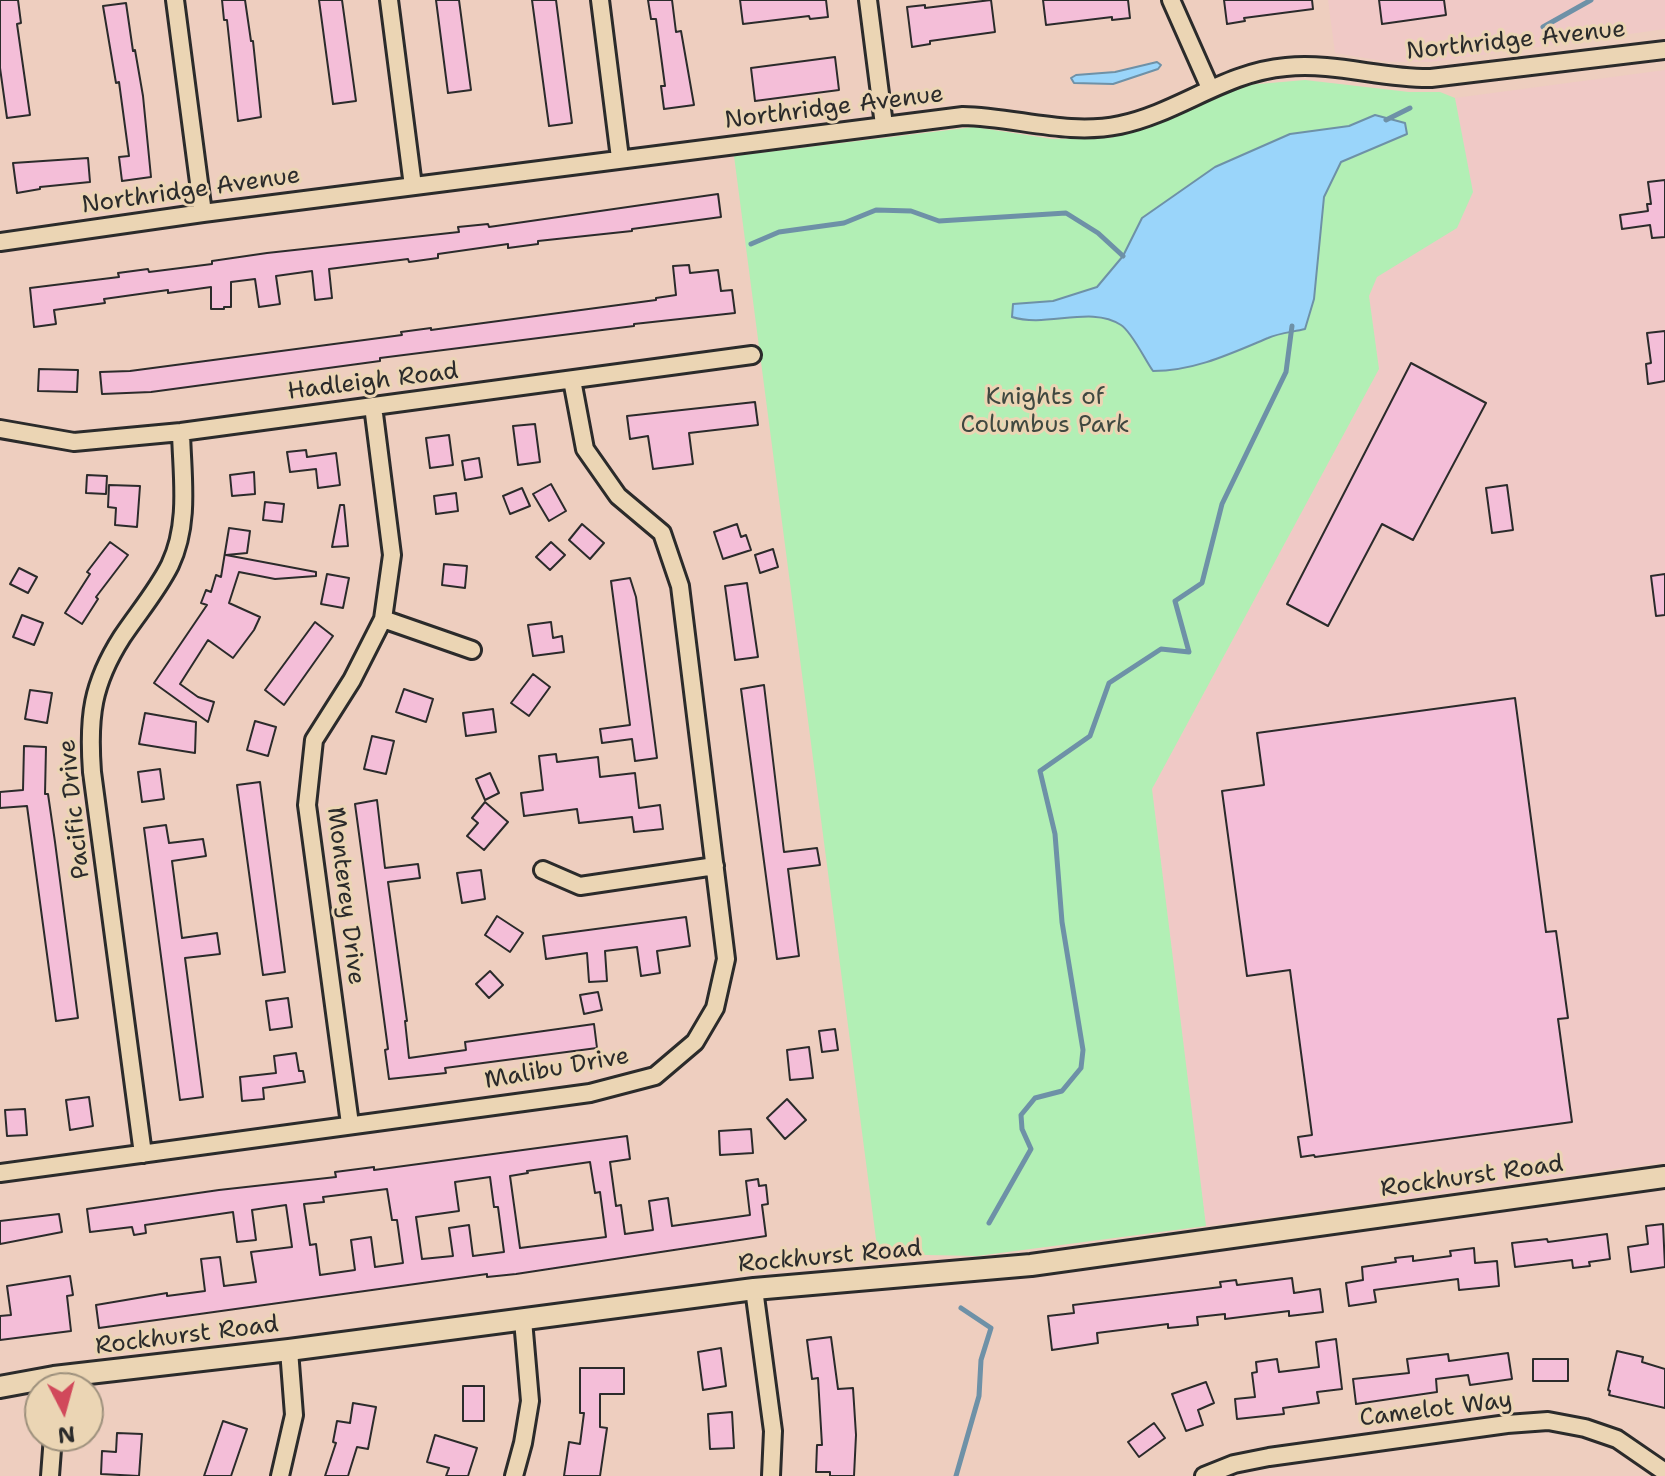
<!DOCTYPE html>
<style>
body{margin:0}
#map{position:relative;width:1665px;height:1476px;overflow:hidden;background:#eecebf;font-family:"Shantell Sans",sans-serif}
canvas{display:block}
.north{position:absolute;left:24px;top:1372px;width:80px;height:80px;box-sizing:border-box;background:#ebd5b4;border:2px solid #9e917d;border-radius:50%;rotate:174deg;font-size:22px;font-weight:700;line-height:32px;text-align:center;color:#2b2b2b}
.north::after{content:'';display:block;margin:auto;width:28px;height:36px;background:#d1495b;clip-path:polygon(50% 0,100% 100%,50% 72%,0 100%)}
</style>
<div id="map">
<canvas width="1665" height="1476"></canvas>
<div class="north">N</div>
</div>
<script>
const c = document.querySelector('canvas').getContext('2d');
c.lineJoin = 'round';
function fill(path, color) { c.fillStyle = color; c.fill(path, 'evenodd'); }
function stroke(path, color, width, dash) { c.strokeStyle = color; c.lineWidth = width; c.lineCap = dash ? 'butt' : 'round'; c.setLineDash(dash || []); c.stroke(path); }
function write(font, color, halo, rows, align = 'center') {
  c.font = font + ' "Shantell Sans",sans-serif'; c.lineWidth = 6; c.setLineDash([]); c.textBaseline = 'middle'; c.strokeStyle = halo; c.fillStyle = color; for (const [text, x, y, turn = 0] of rows) {
    c.save(); c.translate(x, y); c.rotate((+turn || 0) * Math.PI / 180); c.textAlign = isNaN(turn) ? turn : align; if (halo) c.strokeText(text, 0, 0); c.fillText(text, 0, 0); c.restore();
  }
}
const built = new Path2D(`
 M1328,0h337v29l-234,33h-42l-54,-9z
 M1665,70v1092l-459,64 -54,-437 227,-420 -10,-73 8,-20 80,-49 15,-35 -17,-94z`);
const green = new Path2D(`
 M1305,80l104,12h31l15,6 18,94 -16,36 -80,49 -8,19 10,73 -227,420 54,437 -229,30 -99,-2 -144,-1098 240,-29 78,12 58,-1 45,-13 63,-30 29,-10z`);
const water = new Path2D(`
 M1157,62l4,3 -3,4 -45,15 -39,-1 -3,-5 5,-3 39,-3z
 M1375,115l30,8 2,11 -66,28 -17,35 -10,102 -9,30c-12,3 -26,4 -37,9 -38,16 -74,33 -115,33 -8,-11 -21,-39 -32,-46 -30,-20 -74,3 -109,-8l1,-13 40,-3 44,-14 26,-31 19,-38 73,-51 75,-33 59,-8z`);
const stream = new Path2D(`
 M1543,27l48,-27
 M1386,120l24,-12
 M751,244l28,-12 65,-9 32,-13 35,1 28,10 127,-8 32,20 25,23
 M989,1223l42,-74 -9,-20 -1,-14 14,-17 27,-7 19,-23 2,-18 -21,-128 -7,-88 -15,-63 50,-35 19,-53 52,-34 28,3 -14,-51 27,-18 20,-79 64,-132 6,-46
 M956,1476l23,-80 2,-36 10,-32 -30,-20`);
const building = new Path2D(`
 M0,0h18l3,23 -4,1 13,91 -23,3 -7,-50z
 M222,0h23l6,41h2l8,76 -23,4 -11,-101h-3z
 M319,0h23l14,101 -23,3z
 M436,0h23l12,90 -23,3z
 M532,0h24l16,123 -23,3z
 M648,0h24l4,32 5,-1 13,74 -30,4 -3,-23h4l-9,-67h-5z
 M740,0h86l2,17 -18,2 -1,-3 -66,8z
 M991,0l4,32 -65,9v3l-18,3 -5,-40 18,-2v3z
 M1043,0h85l2,18 -18,2v-3l-66,8z
 M1224,0h88l1,9 -69,9 1,3 -18,3z
 M1379,0h65l2,15 -64,9z
 M126,3l7,48 2,-1 8,46 8,81 -29,4 -3,-24 10,-1 -10,-74 -3,1 -13,-77z
 M835,57l4,33 -84,11 -4,-33z
 M88,158l2,24 -50,5v2l-23,4 -4,-30z
 M1665,180v57l-13,1 -2,-13 -28,4 -2,-14 28,-4 -1,-7h4l-3,-22z
 M718,194l3,23 -89,12v2l-94,10v3l-30,4v-4l-70,10v4l-29,4 -1,-3 -79,10 3,29 -17,2 -3,-29 -36,5 4,28 -21,3 -4,-28 -24,3v25h-7v2h-13v-22l-43,6v-3l-64,9 1,4 -51,7 2,14 -22,3 -4,-39 89,-11 -1,-4 30,-4 1,3 63,-8v-3l55,-8 192,-21 -1,-5 30,-3 1,3z
 M689,265l1,8 28,-3 3,21 11,-1 3,23 -101,11v2l-254,32v3l-229,31 -49,2 -2,-22 30,-1 272,-36 -1,-3 30,-4v2l225,-30v-2l20,-3 -3,-29z
 M1665,331v50l-17,3 -2,-20 5,-1 -4,-30z
 M1411,363l75,40 -73,137 -31,-16 -54,102 -41,-22z
 M39,369l39,1 -1,22 -39,-1z
 M755,402l3,23 -69,8 4,31 -40,5 -5,-33 -18,3 -3,-23z
 M535,424l5,38 -22,3 -5,-39z
 M449,435l4,30 -23,3 -4,-30z
 M306,450l1,7 29,-4 4,32 -22,3 -2,-19 -26,3 -3,-20z
 M479,458l3,19 -17,3 -3,-19z
 M254,472l1,22 -23,2 -2,-21z
 M87,475l20,1 -1,18 -20,-1z
 M551,484l15,27 -17,10 -16,-27z
 M109,485l31,1 -3,41 -22,-2 1,-17 -8,-1z
 M1507,485l6,45 -21,3 -6,-45z
 M522,488l8,18 -20,8 -7,-18z
 M456,493l2,18 -22,3 -2,-18z
 M265,502l19,2 -2,18 -19,-2z
 M340,505h4l4,41 -16,1z
 M582,524l22,19 -14,16 -21,-19z
 M737,524l4,13 5,-2 5,15 -28,9 -9,-27z
 M229,528l21,3 -3,22 -21,2 90,17v4l-41,3 -36,-7 -10,31 31,14 -6,13 -21,28 -25,-18 -28,44 18,13 16,5 -6,20 -54,-39 53,-78 -6,-2 5,-13 5,2 5,-17 5,2z
 M110,542l18,13 -32,42 2,2 -16,25 -17,-11 25,-39 -3,-2z
 M551,542l14,13 -15,15 -14,-13z
 M773,549l5,18 -18,6 -5,-18z
 M444,564l23,2 -2,22 -23,-3z
 M19,568l18,9 -9,16 -18,-9z
 M327,574l22,4 -6,30 -22,-4z
 M1665,574v41l-9,1 -5,-40z
 M630,578l6,19 21,161 -22,3 -3,-22 -30,4 -2,-14 30,-4 -19,-144z
 M747,583l11,74 -23,3 -10,-74z
 M22,615l21,8 -9,22 -21,-8z
 M315,622l18,14 -49,69 -19,-15z
 M551,622l2,16 9,-2 2,16 -31,4 -5,-31z
 M533,674l17,13 -21,29 -18,-13z
 M764,685l20,167 33,-4 3,17 -32,4 11,87 -22,3 -36,-270z
 M404,689l29,10 -7,23 -30,-10z
 M30,690l22,3 -5,30 -22,-4z
 M1515,698l31,234 10,-1 12,87 -10,1 14,103 -257,35 -1,-2 -13,2 -3,-20 14,-2 -22,-165 -43,6 -25,-185 42,-6 -7,-52z
 M493,709l3,23 -30,4 -3,-23z
 M145,713l51,9 -1,31 -56,-9z
 M255,721l21,6 -8,29 -21,-6z
 M372,736l22,5 -8,33 -22,-5z
 M24,746l22,1 -1,47h3l7,48 23,176 -22,3 -29,-215 -27,2v-16l23,-2z
 M556,754l1,8 41,-5 2,20 35,-4 4,35 21,-3 3,24 -29,3 -2,-15 -53,6 -2,-14 -53,7 -3,-23 22,-3 -4,-34z
 M160,769l4,30 -22,3 -4,-30z
 M490,773l9,20 -14,7 -9,-21z
 M260,782l25,190 -22,3 -26,-190z
 M377,800l8,68 33,-4 2,14 -32,4 19,139h-2l4,37 57,-8 -1,-8 129,-18 3,24 -152,20 1,5 -57,6 -4,-29 3,-1 -33,-245z
 M485,802l23,20 -24,28 -17,-14 11,-13 -6,-5z
 M166,825l3,18 34,-4 3,17 -34,5 10,77 35,-5 3,21 -35,4 18,139 -23,3 -36,-272z
 M481,870l4,29 -23,4 -5,-30z
 M497,916l26,17 -13,19 -25,-17z
 M686,917l4,29 -33,5 3,22 -19,3 -4,-29 -32,4 2,30 -18,1 -2,-29 -41,6 -3,-23z
 M490,971l13,14 -14,13 -13,-14z
 M598,992l4,18 -18,4 -4,-19z
 M288,998l4,29 -22,3 -4,-29z
 M835,1029l3,21 -16,2 -3,-21z
 M809,1047l4,31 -23,2 -3,-30z
 M296,1053l3,18h4l2,11 -42,6 1,11 -22,2 -2,-24 36,-4 -2,-17z
 M89,1097l4,29 -23,4 -4,-30z
 M787,1099l19,21 -21,19 -18,-21z
 M25,1109l2,26 -20,1 -2,-26z
 M751,1129l2,24 -33,2 -1,-24z
 M627,1136l3,23 -20,3 6,44 5,-1 4,29 28,-4 -4,-29 19,-3 4,28 78,-11 -4,-34 12,-2 1,7 7,-1 2,19 -6,1 4,31 -250,38 -29,3v-3l-388,54 -3,-23 71,-12v3l38,-5 -4,-32 19,-2 4,29 32,-4 -5,-30 41,-5 -6,-42 -34,5 4,30 -19,2 -4,-30 -88,13 1,8 -12,2 -2,-8 -42,5 -3,-23 132,-19 117,-13 -1,-5 39,-5v3zM590,1162l5,31 5,-1 6,45 -86,11 -10,-72 18,-3 -1,-2zM490,1177l4,30h4l6,45 -31,4 -4,-31 -20,3 4,28 -31,3 -6,-42 43,-6 -4,-29zM387,1189l5,31h5l6,43 -28,4 -4,-30 -20,3 4,30 -35,5 -4,-31 -6,1 -6,-41 20,-2 -1,-5z
 M59,1214l3,18 -62,12v-23z
 M1663,1224l2,43 -34,5 -3,-25 20,-3 -2,-18z
 M1607,1234l3,25 -21,3 1,4 -17,2 -1,-8 -57,7 -3,-24 35,-4 1,3z
 M1474,1248l1,15 22,-2 2,25 -40,4 -1,-11 -84,11 2,12 -27,4 -3,-23 17,-3 -1,-13 34,-5 -1,-4 18,-2v5l38,-5 -1,-5z
 M70,1276l3,19 -6,1 4,35 -71,9v-24l11,-1 -4,-29z
 M1292,1278l2,15 26,-4 3,23 -34,4v-5l-64,8v-5l-28,3 1,8 -30,3v-4l-71,9 1,10 -46,7 -4,-34 26,-3 -1,-8 148,-18 -1,-5 16,-2 1,5z
 M831,1337l7,52 15,-1 3,47 -2,41h-24v-4h-14l1,-27h5l-4,-67 -6,1 -5,-39z
 M1336,1339l6,50 -25,3 2,11 -36,5 1,6 -47,5 -2,-20 20,-2 -3,-24 5,-1 -1,-10 21,-3 2,13 40,-5 -3,-25z
 M721,1348l5,38 -23,4 -5,-38z
 M1617,1351l26,6 -1,5 23,7v39l-56,-13 1,-4 -2,-1z
 M1508,1353l4,26 -42,6 -2,-10 -32,4 1,13 -81,12 -3,-25 56,-6 -2,-14 41,-5 1,7z
 M1533,1359h35v22h-35z
 M580,1368h44v26h-24v33l7,1 -7,48h-36l5,-34 11,2 4,-31h-4z
 M1206,1382l8,21 -16,7 5,15 -17,6 -14,-37z
 M463,1386h21v35h-21z
 M353,1403l23,4 -8,42 -11,-2 -9,29h-23l11,-33 -3,-1 4,-21 13,2z
 M732,1412l2,36 -24,1 -2,-35z
 M223,1421l24,8 -16,47h-27z
 M1154,1423l11,15 -26,19 -11,-15z
 M117,1433l25,1 -3,42 -38,-2 1,-23 14,1z
 M435,1435l42,13 -9,28h-22l3,-8 -22,-6z`);
const minor = new Path2D(`
 M175,0l28,213
 M389,0l24,186
 M600,0l20,158
 M868,0l16,125
 M1171,0l39,88
 M0,242l203,-29 760,-97c53,1 104,20 157,9 58,-12 105,-53 166,-58 49,-5 97,12 145,11l234,-28
 M0,429l74,13 107,-10 571,-77
 M383,619l89,31
 M543,870l37,16 135,-20
 M350,1124l-43,-319 7,-65 38,-60 31,-61 9,-64 -19,-149
 M143,1154l-51,-382c-4,-55 0,-88 30,-135 16,-24 35,-46 48,-72 20,-42 12,-89 11,-133
 M0,1173l590,-80 65,-17 40,-34 20,-34 11,-49 -46,-373 -18,-53 -44,-37 -33,-47 -13,-69
 M754,1289l19,142 -2,45
 M50,1476l3,-40
 M280,1476l14,-61 -5,-65
 M514,1476l9,-33 7,-42 -7,-81
 M1204,1476l30,-12 35,-7 238,-33 41,-3 37,7 32,11 48,33`);
const tertiary = new Path2D(`
 M0,1387l54,-10 235,-27 465,-61 277,-24 634,-88`);
const streetNames = [
 ["Northridge Avenue",1516,41,-6],
 ["Northridge Avenue",834,108,-7],
 ["Northridge Avenue",191,191,-8],
 ["Hadleigh Road",373,382,-7],
 ["Pacific Drive",75,809,-96],
 ["Monterey Drive",345,896,83],
 ["Malibu Drive",557,1069,-10],
 ["Rockhurst Road",1472,1177,-8],
 ["Rockhurst Road",830,1257,-5],
 ["Rockhurst Road",187,1336,-7],
 ["Camelot Way",1436,1410,-7]
];
const parkNames = [
 ["Knights of",1045,398],
 ["Columbus Park",1045,426]
];
fill(built, '#f0c9c6');
fill(green, '#b2efb5');
fill(water, '#9ad5fa');
stroke(water, '#6e91a7', 2);
stroke(stream, '#6e91a7', 5);
fill(building, '#f4bed8');
stroke(building, '#2b2b2b', 2);
stroke(minor, '#2b2b2b', 22);
stroke(tertiary, '#2b2b2b', 26);
stroke(minor, '#ebd5b4', 16);
stroke(tertiary, '#ebd5b4', 20);
write('24px', '#2b2b2b', '#ebd5b4', streetNames);
write('24px', '#3f4840', '#ebd5b4', parkNames);
</script>
